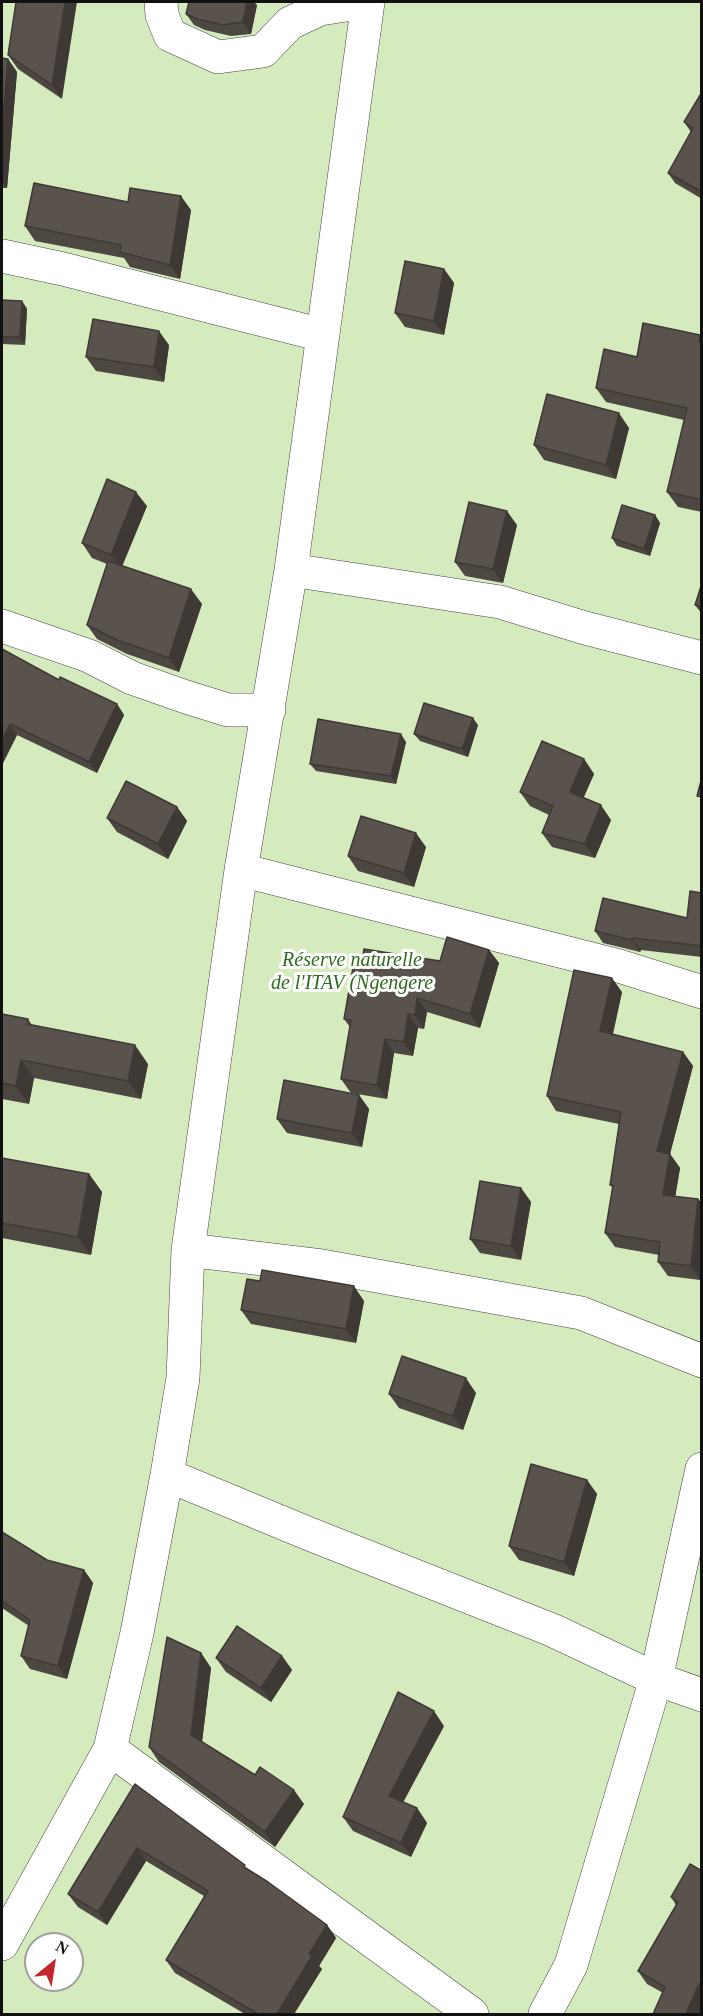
<!DOCTYPE html>
<meta charset="utf-8">
<style>
body{margin:0}
#map{position:relative;width:703px;height:2016px;overflow:hidden;background:#fffdf5;font-family:"Times New Roman",serif}
canvas{display:block}
.frame{position:absolute;inset:0;border:3px solid #111;pointer-events:none}
.north{position:absolute;left:24px;top:1932px;width:60px;height:60px;box-sizing:border-box;background:#fff;border:2px solid #a0a0a0;border-radius:50%;rotate:30deg;font-size:16px;font-weight:700;line-height:24px;text-align:center;color:#111}
.north::after{content:'';display:block;margin:auto;width:21px;height:27px;background:#c4262e;clip-path:polygon(50% 0,100% 100%,50% 72%,0 100%)}
</style>
<div id="map">
<canvas width="703" height="2016"></canvas>
<div class="frame"></div>
<div class="north">N</div>
</div>
<script>
const c = document.querySelector('canvas').getContext('2d');
c.lineJoin = 'round';
function fill(path, color) { c.fillStyle = color; c.fill(path, 'evenodd'); }
function stroke(path, color, width, dash) { c.strokeStyle = color; c.lineWidth = width; c.lineCap = dash ? 'butt' : 'round'; c.setLineDash(dash || []); c.stroke(path); }
function write(font, color, halo, rows, align = 'center') {
  c.font = font + ' "Times New Roman",serif'; c.lineWidth = 6; c.setLineDash([]); c.textBaseline = 'middle'; c.strokeStyle = halo; c.fillStyle = color; for (const [text, x, y, turn = 0] of rows) {
    c.save(); c.translate(x, y); c.rotate((+turn || 0) * Math.PI / 180); c.textAlign = isNaN(turn) ? turn : align; if (halo) c.strokeText(text, 0, 0); c.fillText(text, 0, 0); c.restore();
  }
}
const green = new Path2D(`
 M2,2h699v2012h-699zM36,1944h36v36h-36z`);
const minor = new Path2D(`
 M161,2l1,13 8,20 48,22 45,-6 27,-28 30,-14 45,-7
 M2,256l61,13 259,66
 M291,570l209,32 85,26 117,30
 M2,626l87,30 43,22 54,19 42,13h41
 M241,870l378,96 83,26
 M188,1250l134,16 259,47 121,48
 M167,1475l140,58 245,97 104,49 46,16
 M110,1749l362,265
 M2,1944l108,-195 27,-116 30,-158 16,-97 5,-128 53,-380 50,-300 77,-568
 M545,2014l26,-49 85,-286 46,-210`);
const wall = new Path2D(`
 M16,2l46,97 -44,-30 -10,-14z
 M257,5l-6,29 -20,2 -26,-6 -11,-5 -8,-11z
 M2,58l6,1 9,13 -10,116h-5z
 M702,92v107l-27,-16 -7,-10 23,-41 -7,-10z
 M128,202l63,8 -11,69 -50,-12 -6,-9 -89,-17 -10,-15z
 M444,269l10,14 -10,52 -39,-8 -10,-14z
 M2,300l20,1 5,8 -2,36 -23,-1z
 M700,335l2,2v175l-24,-5 -11,-15 17,-72 -78,-18 -10,-14 41,-31z
 M169,345l-5,37 -68,-11 -10,-14z
 M629,428l-13,51 -72,-19 -10,-15z
 M147,506l-25,60 80,38 -23,68 -52,-18 -30,-15 -10,-14 20,-61 -15,-6 -10,-15z
 M655,515l5,8 -10,33 -33,-10 -5,-8z
 M517,525l-14,58 -38,-7 -10,-14z
 M702,583v31l-7,-9z
 M2,649l57,31 58,24 7,11 -27,58 -80,-38 -14,28h-1z
 M478,725l-10,32 -48,-16 -6,-7z
 M406,742l-10,42 -80,-13 -6,-7z
 M584,759l10,15 -11,24 28,22 -16,38 -43,-11 -10,-14 7,-18 -19,-9 -10,-14z
 M177,807l10,14 -19,38 -51,-27 -10,-14z
 M426,847l-12,40 -56,-16 -10,-15z
 M702,893v64l-61,-7 -1,2 -37,-9 -8,-12 92,-13z
 M489,950l10,13 -19,65 -53,-16 -3,17 -6,-1 -5,28 -19,-3 -7,46 -36,-6 -10,-14 9,-52 -6,-8 18,-56 78,-2z
 M622,992l-9,42 70,18 10,14 -23,88 10,14 -5,29 23,2 4,5v66l-2,10 -32,-4 -10,-14 1,-7 -44,-8 -10,-14 8,-45 -3,-3 9,-61 -63,-13 -9,-15z
 M2,1014l26,5 4,6 116,39 -7,35 -107,-21 -5,26 -27,-5z
 M359,1095l10,14 -7,38 -75,-14 -10,-14z
 M2,1158l87,16 13,18 -11,63 -89,-17z
 M521,1188l10,14 -10,58 -41,-7 -10,-14z
 M364,1301l-8,42 -105,-19 -10,-14z
 M476,1393l-13,37 -64,-22 -10,-14z
 M587,1480l10,14 -23,82 -55,-16 -10,-14z
 M2,1532l45,28 37,10 9,13 -26,96 -37,-10 -9,-13 8,-30 -27,-18z
 M201,1653l10,15 -9,74 102,62 -29,43 -116,-85 -10,-15z
 M282,1656l10,14 -21,32 -45,-30 -10,-14z
 M444,1726l-41,76 14,6 10,15 -16,34 -58,-26 -10,-14z
 M135,1784l113,85 79,56 9,13 -17,28 3,3 -28,45h-49l-70,-41 -9,-13 38,-64 -58,-35 -39,64 -29,-18 -10,-13z
 M702,1871v142l-1,1 -54,-30 -9,-13 38,-66 -5,-8z`);
const shadedWall = new Path2D(`
 M65,2h12l-15,97 -10,-14z
 M247,2h7l3,3 -6,29 -8,-12z
 M8,59l9,13 -10,116 -5,-7v-48z
 M181,196l10,14 -11,69 -10,-14z
 M444,269l10,14 -10,52 -10,-14z
 M22,301l5,8 -2,36 -5,-8z
 M159,331l10,14 -5,37 -10,-15z
 M619,413l10,15 -13,51 -10,-14z
 M136,492l11,14 -26,63 -10,-14z
 M507,511l10,14 -14,58 -10,-14z
 M655,515l5,8 -10,33 -6,-7z
 M191,589l11,15 -23,68 -10,-14z
 M117,704l7,11 -27,58 -8,-11z
 M473,718l5,7 -10,32 -6,-8z
 M10,724l7,11 -14,28 -1,-1v-22z
 M401,734l5,8 -10,42 -5,-8z
 M584,759l10,15 -14,32 -10,-14z
 M601,805l10,15 -16,38 -10,-14z
 M177,807l10,14 -19,38 -10,-15z
 M416,833l10,14 -12,40 -10,-14z
 M632,938l9,12 -1,2 -8,-12z
 M489,950l10,13 -19,65 -10,-14z
 M612,978l10,14 -12,53 -10,-14z
 M417,998l10,14 -3,17 -9,-14z
 M408,1014l10,14 -5,28 -9,-14z
 M385,1039l9,14 -7,46 -10,-14z
 M135,1045l13,19 -7,35 -13,-18z
 M683,1052l10,14 -26,99 -10,-14z
 M21,1060l13,18 -5,26 -13,-18z
 M359,1095l10,14 -7,38 -10,-14z
 M670,1154l10,14 -7,42 -10,-15z
 M89,1174l13,18 -11,63 -13,-18z
 M521,1188l10,14 -10,58 -10,-14z
 M698,1199l4,5v66l-2,10 -9,-14z
 M354,1286l10,15 -8,42 -10,-14z
 M466,1378l10,15 -13,37 -10,-14z
 M587,1480l10,14 -23,82 -10,-14z
 M84,1570l9,13 -26,96 -9,-13z
 M201,1653l10,15 -10,82 -10,-15z
 M282,1656l10,14 -21,32 -10,-14z
 M434,1711l10,15 -45,84 -10,-14z
 M294,1790l10,14 -29,43 -10,-15z
 M417,1808l10,15 -16,34 -10,-14z
 M137,1848l9,13 -39,64 -9,-13z
 M327,1925l9,13 -17,28 3,3 -28,45h-17l32,-60z
 M702,1981l-1,33h-15l11,-26z`);
const building = new Path2D(`
 M16,2h49l-13,83 -44,-30z
 M189,2h58l-4,20 -20,3 -26,-6 -11,-5z
 M2,58l6,1 -6,74z
 M702,92v100l-34,-19 25,-45 -9,-6z
 M34,183l94,19 2,-14 51,8 -11,69 -50,-13 1,-7 -96,-19z
 M405,261l39,8 -10,52 -39,-8z
 M2,300l20,1 -2,36h-18z
 M93,319l66,12 -5,36 -68,-10z
 M643,323l57,12 -1,7 3,1v157l-35,-8 20,-84 -91,-20 8,-39 33,8z
 M547,394l72,19 -13,52 -72,-20z
 M107,479l29,13 -25,63 -29,-12z
 M469,502l38,9 -14,58 -38,-7z
 M622,505l33,10 -11,34 -32,-11z
 M108,561l83,28 -22,69 -52,-18 -30,-15z
 M702,583v24l-7,-2z
 M2,649l57,31 1,-3 57,27 -28,58 -79,-38 -8,16z
 M424,703l49,15 -11,31 -48,-15z
 M318,719l83,15 -10,42 -81,-12z
 M542,741l42,18 -14,33 31,13 -16,39 -43,-11 11,-27 -33,-14z
 M702,777v20l-5,-1z
 M126,781l51,26 -19,37 -51,-26z
 M361,816l55,17 -12,40 -56,-17z
 M690,891l12,2v53l-70,-8v2l-37,-9 8,-33 84,20z
 M447,937l42,13 -19,64 -53,-16 -2,17 -7,-1 -4,28 -19,-3 -8,46 -36,-6 10,-59 -7,-1 10,-57 8,1 2,-14 76,12z
 M574,970l38,8 -12,53 83,21 -26,99 13,3 -7,41 35,4 -7,67 -33,-4 2,-20 -55,-9 8,-48h-3l11,-73 -74,-16z
 M2,1014l26,5 -1,5 108,21 -7,36 -107,-21 -5,26 -14,-3z
 M284,1080l75,15 -7,38 -75,-14z
 M2,1158l87,16 -11,63 -76,-14z
 M480,1181l41,7 -10,58 -41,-7z
 M262,1270l92,16 -8,43 -105,-19 6,-31 13,2z
 M402,1356l64,22 -13,38 -64,-22z
 M531,1464l56,16 -23,82 -55,-16z
 M2,1532l45,28 37,10 -26,96 -37,-10 9,-36 -28,-19z
 M237,1626l45,30 -21,32 -45,-30z
 M167,1637l34,16 -10,82 64,40 5,-8 34,23 -29,42 -116,-85z
 M398,1692l36,19 -45,85 28,12 -16,35 -58,-26z
 M135,1784l110,81 -1,2 24,15 59,43 -18,29 3,2 -35,58h-19l-92,-54 42,-69 -71,-43 -39,64 -30,-18z
 M690,1864l12,7v110l-5,7 -11,26h-33l12,-27 -27,-16 40,-69 -7,-5z`);
const parkNames = [
 ["Réserve naturelle",352,961],
 ["de l'ITAV (Ngengere",352,984]
];
fill(green, '#d5ebbd');
stroke(minor, '#444', 34);
stroke(minor, '#fff', 33);
fill(wall, '#4d4742');
fill(shadedWall, '#3f3936');
fill(building, '#5a524d');
stroke(building, '#3f3936', 1.5);
write('italic 20px', '#2f6b1f', '#fff', parkNames);
</script>
